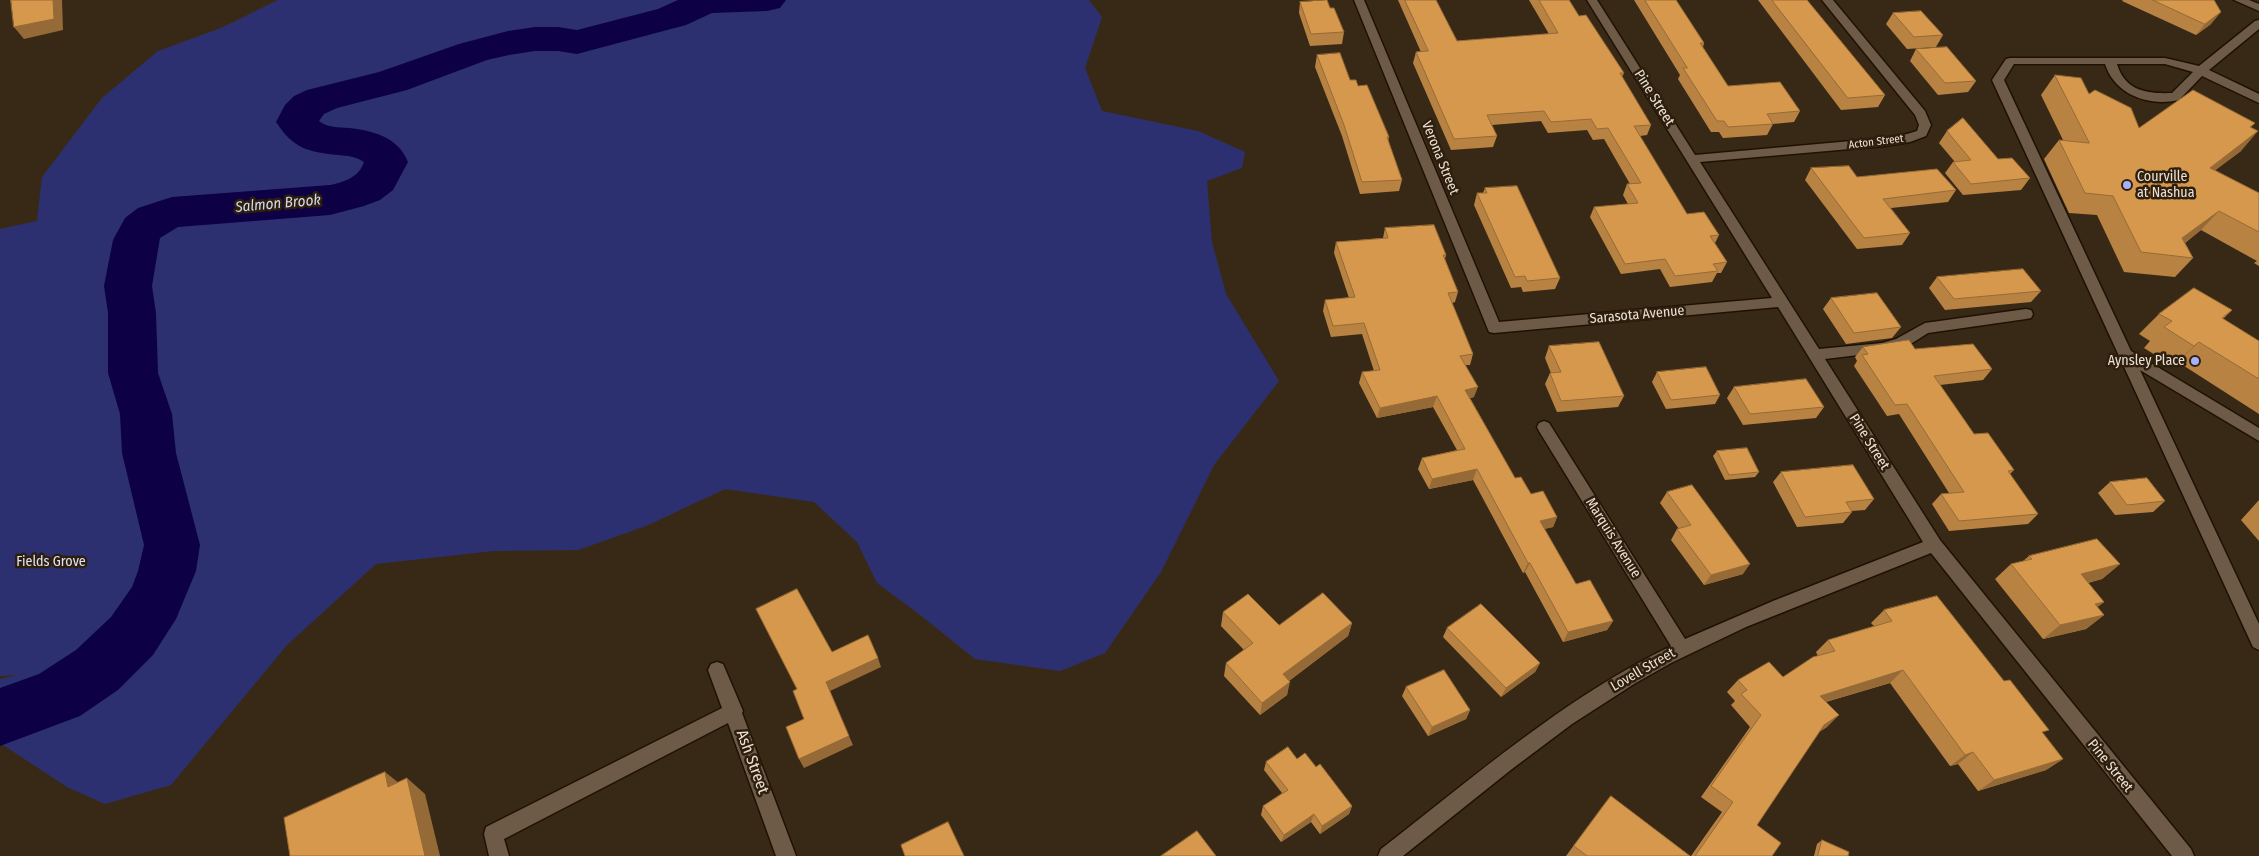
<!DOCTYPE html>
<style>
body{margin:0}
canvas{display:block;background:#382917}
</style>
<canvas width="2259" height="856"></canvas>
<script>
const c = document.querySelector('canvas').getContext('2d');
c.lineJoin = 'round';
function fill(path, color) { c.fillStyle = color; c.fill(path, 'evenodd'); }
function stroke(path, color, width, dash) { c.strokeStyle = color; c.lineWidth = width; c.lineCap = dash ? 'butt' : 'round'; c.setLineDash(dash || []); c.stroke(path); }
function write(font, color, halo, rows, align = 'center') {
  c.font = font + ' "Fira Sans Condensed",sans-serif'; c.lineWidth = 5; c.setLineDash([]); c.textBaseline = 'middle'; c.strokeStyle = halo; c.fillStyle = color; for (const [text, x, y, turn = 0] of rows) {
    c.save(); c.translate(x, y); c.rotate((+turn || 0) * Math.PI / 180); c.textAlign = isNaN(turn) ? turn : align; if (halo) c.strokeText(text, 0, 0); c.fillText(text, 0, 0); c.restore();
  }
}
const green = new Path2D(`
 M278,0h811l13,17 -17,51 17,43 96,20 47,21 -3,16 -35,13 5,61 14,52 53,87 -65,84 -53,107 -56,81 -45,18 -85,-12 -56,-45 -42,-31 -20,-41 -43,-40 -89,-13 -79,37 -68,24 -85,1 -117,13 -89,81 -116,140 -66,19 -38,-17 -67,-44v-64l17,-4 -17,1v-447l37,-8 5,-44 60,-79 56,-47 63,-23z`);
const river = new Path2D(`
 M678,0h108l-6,8 -13,3 -55,2 -26,12 -109,29 -19,-3h-23l-26,4 -22,5 -80,30 -70,18 -13,6 -5,7c9,7 19,6 30,7 25,3 49,9 59,34l-15,28 -13,10 -16,6 -34,9 -152,12 -18,11 -8,48 4,27 2,60 14,41 4,39 24,92 -4,26 -20,48 -23,36 -35,35 -38,26 -80,30v-58l39,-14 37,-24 35,-33 21,-30 6,-16 6,-26 -22,-92 -2,-39 -12,-41v-60l-4,-27 9,-46 12,-22 13,-10 34,-11 158,-12c15,-3 29,-8 34,-23 -9,-6 -16,-6 -26,-7 -31,-3 -45,-7 -62,-33l9,-17 9,-9 13,-6 72,-18 80,-28 49,-13 27,-4h23l19,3 81,-21z`);
const minor = new Path2D(`
 M1354,0h10l135,322 273,-24 -185,-298h10l98,155 190,-17 22,-4 10,-3 2,-6 -4,-10 -93,-115h11l92,111 6,14 -5,11 -16,6 -25,4 -185,16 119,187 63,-6 14,-4 29,-16 101,-14 5,1 2,4 -2,4 -5,1 -98,14 -22,14 -14,4 -67,8 115,181 251,309 3,7h-22l-241,-303 -185,74 -75,36 -37,21 -62,40 -60,45 -109,87h-25l3,-7c93,-72 183,-151 290,-203l-132,-215 -2,-4 2,-4 5,-2 5,2 136,216 88,-38 150,-59 -145,-235 -284,26 -5,-1z
 M2234,0h15l10,4v7z
 M2259,20v9l-50,41 50,24v9l-57,-27 -23,24c-30,7 -64,-5 -74,-36h-91l-10,16 127,271 128,77v13l-119,-71 119,254v26l-6,-3 -261,-567 14,-21 4,-1h155l34,8 56,-45zM2117,64h48l28,8 -21,21c-25,1 -47,-2 -55,-29z
 M717,662l6,2 20,47 -1,2 54,143h-20l-48,-133 -224,116 5,17h-20l-5,-22 2,-7 236,-119 -14,-38 3,-6z`);
const wall = new Path2D(`
 M1398,0h38l21,41 92,-7 -20,-34h40l10,16 45,57 -2,4 29,48 -4,10 -7,1 47,78 32,21 -4,8 12,19 -6,11h-4l-5,9 -42,5 -10,-18 -39,5 -31,-57 4,-10 34,-3 -5,-9 4,-11h3l-26,-45 -11,1 -6,-10 -39,3 -7,-12 -49,4 5,11 -4,11 -42,3 -38,-87 3,-11h5z
 M1634,0h42l28,43 -1,4 25,39 72,25 -6,11 -21,2 -6,11 -44,3 -4,-6h-8l-33,-53 2,-4z
 M1758,0h49l78,95 -7,12 -37,3z
 M2123,0h91l-3,24 -15,11 -74,-34z
 M1300,2l30,6 14,24 -2,12 -32,2 -11,-33z
 M1893,13l50,22 -7,12 -29,2 -21,-25z
 M1916,49l60,32 -8,11 -30,3 -28,-34z
 M1317,55l41,31 31,51 -1,5 14,38 -3,11 -39,3 -18,-58 -27,-69z
 M2055,75l34,19 50,34 116,-5 -4,4 -10,24 -26,19 44,23v73l-5,-3 3,-2 -56,-31 -16,13 8,15 -18,19 -51,-5 -27,-57 -28,-2 -25,-54 15,-19h4l-22,-45z
 M1947,131l51,28 32,19 -9,12 -58,5 -18,-22 8,-11h2l-16,-19z
 M1811,168l46,9 99,13 -8,12 -57,6 19,25 -8,12 -45,4 -52,-69z
 M1485,188l75,90 -5,11 -32,3 -2,-5 -10,1 -37,-83 3,-12h6z
 M1385,228l61,27 -1,4 13,33 -3,10 -3,1 21,51 -3,11h-4l8,32 -4,1 45,80 16,16 26,23 -4,10 -9,2 32,55 37,37 -6,9 -44,12 -38,-70 -2,1 -50,-93 -44,9 -11,-20 4,-11 35,-8 -24,-43 -56,11 -18,-35 3,-11 12,-1 -12,-37 -31,3 -8,-26 2,-11 24,-2 -15,-45 2,-11 47,-4z
 M1937,277l104,14 -10,11 -86,8 -16,-22z
 M1831,298l70,29 -9,11 -46,6 -23,-35z
 M2232,310l-9,9 36,22v73l-81,-52 -5,4 -29,-18 6,-7 -11,-7 20,-20z
 M1549,346l75,50 -6,11 -61,5 -12,-28 5,-11h1l-6,-15z
 M1863,347l52,2 77,20 -9,11 -43,5 34,49 40,36 -4,4 28,40 -10,10 -79,7 -17,-27 9,-10 8,-1 -50,-79 -12,2 -33,-50 3,-5 -2,-4z
 M1657,372l63,23 -5,9 -49,5 -14,-27z
 M1734,387l90,20 -8,11 -73,7 -16,-27z
 M1717,451l42,21 -4,5 -30,3 -12,-24z
 M1781,472l93,27 -9,11 -14,1 1,1 -9,11 -46,4 -24,-45z
 M2110,482l55,19 -12,11 -38,3 -17,-22z
 M1667,492l76,82 -39,11 -33,-45 6,-11h2l-19,-26z
 M2259,500v41l-18,-21z
 M2029,556l91,8 -18,15 -14,4 16,19 -7,5 7,8 -18,14 -43,10 -48,-60 16,-15 12,-3z
 M1884,610l160,124 19,25 -17,11 -68,21 -20,-27 -8,2 -60,-83 -64,19 1,25 -8,5 -62,93 15,31h-81l31,-44 -21,-15 49,-70 -19,-22 4,-4 -8,-9 11,-12 45,-3 35,-21 -2,-4 12,-12 46,-14 -3,-3z
 M1223,612l56,13 73,-2 -4,13 -59,45 -2,14 -27,20 -36,-39 2,-13 18,-13 -23,-24z
 M1447,628l93,35 -5,9 -34,25 -58,-60z
 M1406,687l64,23 -4,9 -38,17 -26,-40z
 M1297,759l19,8 36,39 -3,8 -29,20 -9,-12 -30,20 -20,-27 2,-9 19,-13 -18,-23 2,-8z
 M1611,796l79,60h-124l36,-49z
 M1822,840l26,16h-34l3,-12z`);
const shadedWall = new Path2D(`
 M53,0h9l1,30 -39,9 -10,-12z
 M2221,12l-10,12 -15,11 9,-11z
 M2258,131l-17,20 -48,36 17,-19z
 M2219,211l-18,19 -33,25 14,-17z
 M2199,342l-21,20 -5,4 21,-20z
 M1478,387l-4,10 -13,3 4,-10z
 M1437,396l-4,11 -56,11 3,-10z
 M1477,469l-4,11 -44,9 3,-10z
 M1557,517l-4,10 -18,4 5,-10z
 M1528,563h2l-5,9 -2,1z
 M1750,564l-7,10 -39,11 7,-10z
 M2120,564l-18,15 -38,9 17,-14z
 M2104,602l-18,14 9,-12z
 M2104,615l-18,14 -43,10 17,-14z
 M1613,621l-6,9 -44,12 5,-10z
 M1352,623l-4,13 -67,51 2,-13z
 M878,658l3,9 -51,24 -4,-9z
 M1540,663l-5,9 -34,25 5,-9z
 M1903,670l-13,13 -82,24 12,-11z
 M1290,682l-3,13 -27,20 2,-12z
 M1470,710l-4,9 -38,17 4,-9z
 M1839,715l-12,12 -15,9 12,-11z
 M849,736l4,9 -49,23 -5,-9z
 M1973,752l-15,12 -8,2 15,-11z
 M2063,759l-17,11 -68,21 16,-11z
 M385,772l19,15h-16z
 M407,778l18,16 15,62h-15z
 M1352,806l-3,8 -29,20 2,-8z
 M1314,814l-3,8 -30,20 3,-7z`);
const building = new Path2D(`
 M11,0h42l1,19 -40,8z
 M1327,0l3,8h4l10,24 -33,2 -11,-32z
 M1405,0h31l21,41 101,-8 -19,-33h30l10,16 7,-1 38,58h-4l31,52 -17,1 53,88 17,-2 15,23 -9,1 17,26 -14,2 5,7 -43,5 -10,-17 -40,5 -31,-57 44,-4 -11,-19 14,-1 -33,-55 -11,1 -6,-10 -40,3 -7,-11 -57,4 10,21 -43,3 -38,-87 12,-1z
 M1645,0h31l28,43h-4l28,43 52,-4 20,29 -33,3 6,10 -45,3 -4,-6h-7l-34,-53h4z
 M1772,0h35l78,95 -37,3z
 M2153,0h61l7,12 -16,12z
 M1921,11l22,24 -29,2 -21,-24z
 M1947,47l29,34 -31,2 -29,-34z
 M1340,53l10,27h6l2,6 9,-1 22,52h-2l15,43 -40,2 -18,-57 -27,-70z
 M2055,75l26,3 8,16 6,-4 36,18 8,20 54,-38 62,33 -5,4 8,4 -48,37 49,25v39l-40,-21 -37,27 11,20 -52,-6 -28,-56 -28,-3 -26,-53 30,3z
 M1963,118l35,41 14,-1 18,20 -59,6 -18,-22 18,-2 -24,-29z
 M1849,166l8,11 80,-8 19,21 -73,9 27,34 -46,5 -53,-70z
 M1517,186l43,92 -33,3 -2,-5 -10,1 -38,-84h10l-2,-5z
 M1434,225l12,30h-3l15,37 -10,1 25,61 -13,2 18,31 -13,3 50,88 6,-1 10,17 12,-3 14,26 -17,4 36,63 14,-4 23,41 -45,11 -38,-69h-2l-51,-94 -45,10 -10,-21 43,-9 -28,-53 -57,12 -18,-36 18,-2 -16,-47 -31,3 -8,-26 30,-3 -19,-55 52,-4 -3,-10z
 M2023,269l18,22 -87,8 -17,-22z
 M2194,288l38,22 -10,8 37,23v38l-60,-37 -5,4 -30,-19 8,-6 -13,-7z
 M1877,293l24,34 -47,6 -23,-35z
 M1909,340l6,9 58,-5 19,25 -58,7 40,58 14,-1 26,37 -6,1 30,43 -79,7 -18,-27 23,-2 -57,-88 -12,1 -33,-50 6,-1 -5,-7z
 M1599,342l25,54 -63,5 -11,-28 11,-1 -12,-26z
 M1706,367l14,28 -49,5 -14,-28z
 M1806,379l18,28 -74,7 -16,-27z
 M1747,448l12,24 -30,3 -12,-24z
 M1853,465l21,34 -28,3 6,10 -47,5 -24,-45z
 M2147,478l18,23 -38,4 -17,-23z
 M1692,485l58,79 -39,11 -34,-46 14,-4 -24,-33z
 M2097,539l23,25 -39,10 23,28 -9,2 9,11 -44,10 -49,-61 21,-5 -3,-3z
 M797,589l35,63 36,-17 10,23 -52,24 23,54 -50,23 -13,-32 18,-8 -11,-28 4,-2 -41,-80z
 M1323,593l29,30 -69,51 7,8 -28,21 -36,-40 27,-20 -30,-31 25,-18 31,31z
 M1937,596l67,85 6,-1 39,50 -7,2 21,27 -69,21 -21,-28 -8,3 -62,-85 -83,26 19,19 -15,10 -67,100 24,18 -9,13h-77l38,-54 -22,-16 50,-71 -20,-21 6,-4 -9,-10 31,-18 14,15 30,-20 22,-6 -7,-11 64,-19 -8,-11z
 M1481,604l59,59 -34,25 -59,-60z
 M1444,670l26,40 -38,17 -26,-40z
 M1288,747l9,12 8,-6 11,14 4,-3 32,42 -30,20 -8,-12 -30,21 -21,-29 25,-16 -22,-28z
 M385,772l3,15 19,-9 18,78h-135l-6,-38z
 M1611,796l79,60h-103l-13,-10z
 M948,822l16,34h-59l-4,-11z
 M1197,831l19,25h-55z
 M1822,840l27,12 -1,4h-30z`);
const markers = [
 [2127,185,5,"#a5b1fc"],
 [2195,361,5,"#a5b1fc"]
];
const farStreetnames = [
 ["Acton Street",1876,142,-7]
];
const streetNames = [
 ["Pine Street",1654,98,58],
 ["Verona Street",1440,158,68],
 ["Sarasota Avenue",1637,315,-5],
 ["Pine Street",1869,442,58],
 ["Marquis Avenue",1613,538,58],
 ["Lovell Street",1643,670,-30],
 ["Pine Street",2110,766,51]
];
const poiNames = [
 ["Courville",2137,177],
 ["at Nashua",2137,193],
 ["Aynsley Place",2185,361,"right"]
];
const parkNames = [
 ["Fields Grove",51,562]
];
const waterNames = [
 ["Salmon Brook",278,204,-5]
];
const nearStreetnames = [
 ["Ash Street",752,762,70]
];
fill(green, '#2d3070');
fill(river, '#0d0045');
stroke(minor, '#1f1102', 3);
fill(minor, '#6d5b48');
fill(wall, '#b88342');
fill(shadedWall, '#966a36');
fill(building, '#d6984d');
stroke(building, '#966a36', 1);
for (const [x, y, r, color] of markers) { const dot = new Path2D(); dot.arc(x, y, r, 0, 2 * Math.PI); c.fillStyle = color; c.fill(dot); stroke(dot, '#2e1f0d', 2); }
write('11px', '#ebe1d6', '#2e1f0d', farStreetnames);
write('14px', '#ebe1d6', '#2e1f0d', streetNames);
write('14px', '#ebe1d6', '#2e1f0d', poiNames, 'left');
write('14px', '#dee2f8', '#2e1f0d', parkNames);
write('italic 15px', '#d4d9ee', '#2e1f0d', waterNames);
write('16px', '#ebe1d6', '#2e1f0d', nearStreetnames);
</script>
